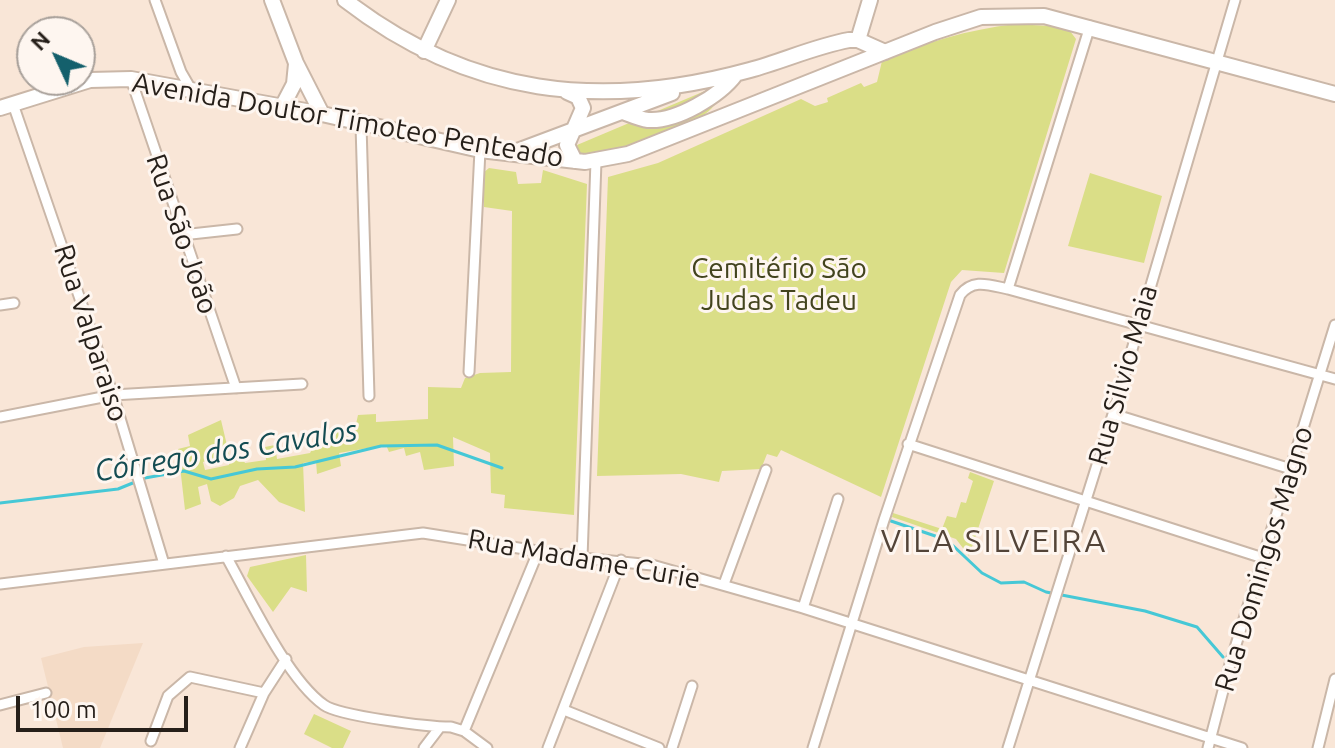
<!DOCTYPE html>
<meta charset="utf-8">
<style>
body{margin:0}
#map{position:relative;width:1335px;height:748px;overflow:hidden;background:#f9e6d7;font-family:Ubuntu,sans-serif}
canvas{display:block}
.north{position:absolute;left:16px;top:16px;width:80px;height:80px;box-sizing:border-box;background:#fef6f0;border:2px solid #a8a09a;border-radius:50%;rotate:314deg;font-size:22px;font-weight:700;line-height:32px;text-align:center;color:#261f19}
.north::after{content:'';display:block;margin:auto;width:28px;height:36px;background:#14606c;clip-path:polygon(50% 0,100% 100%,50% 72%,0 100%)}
.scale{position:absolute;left:16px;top:696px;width:172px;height:36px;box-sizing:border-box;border:4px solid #261f19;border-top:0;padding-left:10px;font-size:24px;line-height:28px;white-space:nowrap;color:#261f19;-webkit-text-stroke:6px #fef6f0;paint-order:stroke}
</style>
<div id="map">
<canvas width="1335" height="748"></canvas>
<div class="north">N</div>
<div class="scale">100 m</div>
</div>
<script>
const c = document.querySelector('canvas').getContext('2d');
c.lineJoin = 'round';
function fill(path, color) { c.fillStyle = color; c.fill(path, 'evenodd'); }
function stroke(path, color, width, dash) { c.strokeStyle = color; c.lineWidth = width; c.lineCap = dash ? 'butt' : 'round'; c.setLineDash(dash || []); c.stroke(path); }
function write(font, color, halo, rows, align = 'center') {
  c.font = font + ' Ubuntu,sans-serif'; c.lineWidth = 6; c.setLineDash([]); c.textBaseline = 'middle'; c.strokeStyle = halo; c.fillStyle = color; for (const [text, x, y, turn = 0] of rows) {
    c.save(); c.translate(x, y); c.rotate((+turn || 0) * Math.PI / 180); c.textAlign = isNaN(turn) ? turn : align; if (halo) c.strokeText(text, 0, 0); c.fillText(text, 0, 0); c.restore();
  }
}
const built = new Path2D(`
 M143,643l-43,105h-37l-22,-90 43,-11z`);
const green = new Path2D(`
 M1015,24l52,3 9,12 -72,234 -42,-3 -11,12 -70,215 -100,-47 -4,7 -10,-3 -6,15 -39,2 -3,11 -38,-8 -84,2 11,-299 50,-14 143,-64 14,7 13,-4 -1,-4 34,-15 3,4 13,-5 5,-21c44,-19 85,-31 133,-37z
 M712,88l9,4c-7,37 -104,58 -138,64l-5,-5 -1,-6z
 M489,168l27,4 2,12 23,-1 2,-13 44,14 -13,331 -70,-7 1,-13 -14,-2 -1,-40 -37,-16 1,29 -30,4 -4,-18 -14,4 -2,-8 -15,4 -3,-7 -47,8 2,13 -24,8 -1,-13 -13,2 2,49 -26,-10 -21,-22 -18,6 -6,12 -14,8 -9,-5 -4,-17 -9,3 3,17 -16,6 -7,-61 12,-3 -2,-11 33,-15 8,34 -26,8 2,8 24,-5v-4l14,-2 2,4 21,-3 -1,-13 10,-2 2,14 33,-6 8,-15 38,-14 2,-9 18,-1v8l52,-3v-32l33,1 4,-10 15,-5 31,-1 1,-161 -28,-4 -1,-34z
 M1090,173l72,23 -18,67 -76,-17z
 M970,472l24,9 -25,75 -13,-17 -64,-22 1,-4 49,16 5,-13 9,2 5,-16 5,1 7,-22 -5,-3z
 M306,555l1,37 -16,-5 -18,25 -26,-36 3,-9z
 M314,714l37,17 -8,17h-11l-28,-14z`);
const stream = new Path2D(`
 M0,503l118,-14 27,-11 39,-7 27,8 46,-10 38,-2 86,-21 56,-1 65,23
 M891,521l56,19 35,33 19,10 23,-1 22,10 99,19 52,16 26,30`);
const street = new Path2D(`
 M155,0l26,72 11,19
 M131,79l105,309
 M13,104l100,291 51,169
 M361,125l8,271
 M182,235l55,-6
 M1008,289l82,-263
 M0,305l14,-2
 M469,372l11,-222
 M1113,414l178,55
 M0,417l113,-22 189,-11
 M908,444l355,114
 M226,556c23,41 61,123 98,149 15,11 105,22 127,22l13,4 23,17
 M582,558l14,-397
 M0,584l423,-51 159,25 70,7 151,43 439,140
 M724,584l42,-114
 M803,608l35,-109
 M0,705l46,-12
 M564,710l95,38
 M464,731l74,-179
 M151,741l17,-45 22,-19 74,16
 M240,748l24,-55 22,-34
 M424,748l16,-21
 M548,748l73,-188
 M672,748l20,-62
 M813,748l71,-228 76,-225c13,-17 29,-10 48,-6l327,90
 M1008,748l105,-334 122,-414
 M1208,748l22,-84 105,-339
 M1318,748l17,-69`);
const secondary = new Path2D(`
 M272,0l24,63 26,51
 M345,0c124,96 256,111 405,70 33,-9 66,-24 99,-30h9l27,12
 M858,40l12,-40
 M424,51l24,-51
 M567,92l11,5 5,11 -16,37 8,16
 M282,107l12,-23 2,-20
 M0,108l90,-28 41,-1 191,35 158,36 105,12 43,-8 307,-122 46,-15 63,-1 291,78
 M623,112c8,3 17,7 25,8 28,2 72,-24 88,-46
 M512,153l160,-60`);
const streetNames = [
 ["Avenida Doutor Timoteo Penteado",348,120,10],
 ["Rua São João",182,234,71],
 ["Rua Valparaiso",91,333,72],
 ["Rua Silvio Maia",1123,375,-74],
 ["Rua Madame Curie",584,559,10],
 ["Rua Domingos Magno",1264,559,-73]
];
const parkNames = [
 ["Cemitério São",779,269],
 ["Judas Tadeu",779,301]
];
const waterNames = [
 ["Córrego dos Cavalos",226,451,-9]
];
const quarterNames = [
 ["VILA SILVEIRA",994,541]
];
fill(built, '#f4dbc6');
fill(green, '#dade87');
stroke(stream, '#46c8d6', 3);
stroke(street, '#cab7a8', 13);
stroke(secondary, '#cab7a8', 18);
stroke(street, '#fff', 9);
stroke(secondary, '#fff', 14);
write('28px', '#261f19', '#fef6f0', streetNames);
write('28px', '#43441e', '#fef6f0', parkNames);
write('italic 30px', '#144c52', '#fef6f0', waterNames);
c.letterSpacing = '2px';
write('32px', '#534438', '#fef6f0', quarterNames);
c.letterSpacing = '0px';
</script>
